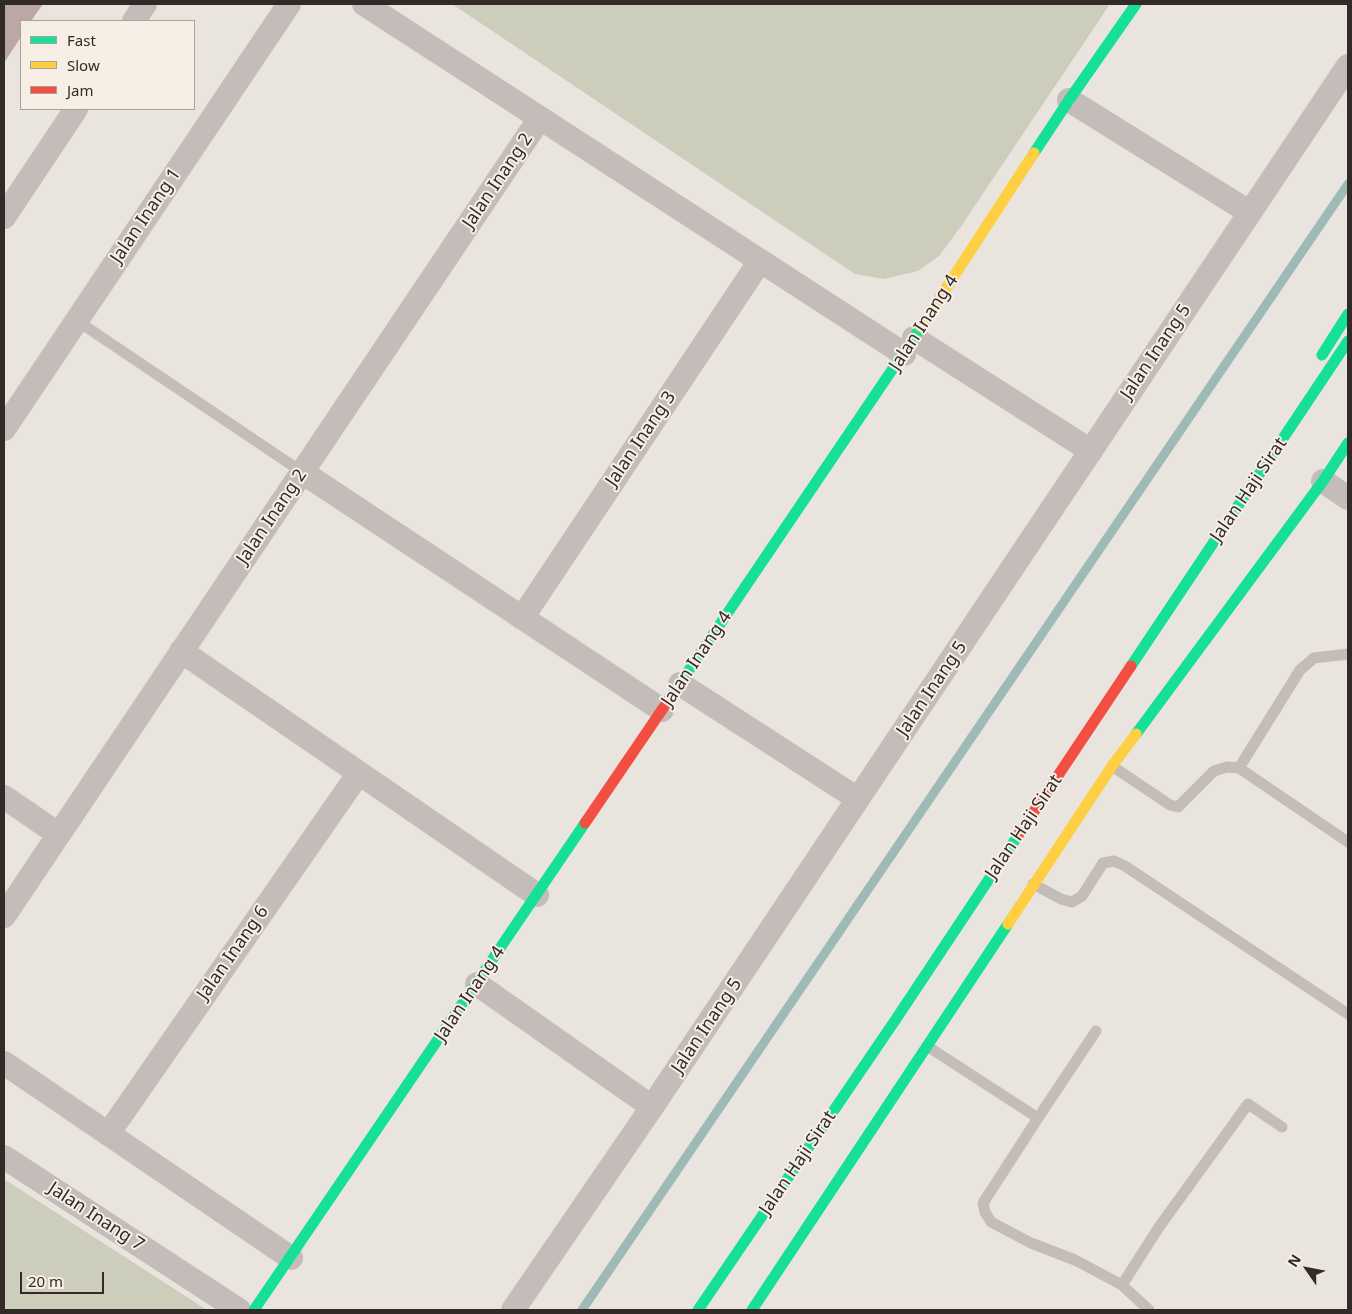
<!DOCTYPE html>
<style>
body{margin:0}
#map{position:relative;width:1352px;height:1314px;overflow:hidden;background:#eae4df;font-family:"Noto Sans",sans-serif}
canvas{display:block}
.frame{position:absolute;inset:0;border:5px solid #332a27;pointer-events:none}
.legend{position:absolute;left:20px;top:20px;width:175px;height:90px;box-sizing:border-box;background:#f7eee6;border:1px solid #a9a09a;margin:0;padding:6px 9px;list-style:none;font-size:15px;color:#332a27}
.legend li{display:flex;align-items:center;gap:10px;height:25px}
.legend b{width:25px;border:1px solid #a9a09a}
.north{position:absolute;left:1282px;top:1244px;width:50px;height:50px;-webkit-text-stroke:4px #f7eee6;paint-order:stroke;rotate:303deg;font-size:14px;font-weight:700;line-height:20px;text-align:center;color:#332a27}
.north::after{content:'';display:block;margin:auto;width:18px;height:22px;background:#332a27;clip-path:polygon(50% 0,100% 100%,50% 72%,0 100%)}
.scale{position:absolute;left:20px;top:1272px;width:84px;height:22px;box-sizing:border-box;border:2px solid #332a27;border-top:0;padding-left:6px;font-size:15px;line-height:18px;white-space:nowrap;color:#332a27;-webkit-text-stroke:4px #f7eee6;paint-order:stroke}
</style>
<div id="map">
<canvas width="1352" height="1314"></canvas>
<div class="frame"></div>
<ul class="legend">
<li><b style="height:6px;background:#16e098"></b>Fast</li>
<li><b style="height:6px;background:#ffcf43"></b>Slow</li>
<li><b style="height:6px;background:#f24e42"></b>Jam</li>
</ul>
<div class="north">N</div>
<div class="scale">20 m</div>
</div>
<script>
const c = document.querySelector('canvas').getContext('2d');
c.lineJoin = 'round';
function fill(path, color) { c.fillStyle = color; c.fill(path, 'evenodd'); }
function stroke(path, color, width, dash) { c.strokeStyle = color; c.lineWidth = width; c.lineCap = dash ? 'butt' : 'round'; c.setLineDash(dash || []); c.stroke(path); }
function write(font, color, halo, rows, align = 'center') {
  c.font = font + ' "Noto Sans",sans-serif'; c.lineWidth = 4; c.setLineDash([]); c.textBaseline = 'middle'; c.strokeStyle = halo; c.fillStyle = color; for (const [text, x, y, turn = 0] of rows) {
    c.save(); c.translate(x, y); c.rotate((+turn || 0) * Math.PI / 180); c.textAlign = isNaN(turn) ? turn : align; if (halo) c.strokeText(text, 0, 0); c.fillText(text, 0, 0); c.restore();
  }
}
const green = new Path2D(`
 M452,4h658l-148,221 -23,31 -21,15 -34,8 -29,-5z
 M4,1179l203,131h-203z`);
const stream = new Path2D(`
 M582,1310l766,-1126`);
const building = new Path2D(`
 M4,4h39l-12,17h-10v16l-17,26z`);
const lane = new Path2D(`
 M76,320l226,152
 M1112,766l58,39 8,2 36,-36 13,-4 12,1 109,74
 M1239,768l61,-98 14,-12 34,-4
 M1033,884l28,15 11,3 10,-6 21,-33 11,-2 11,5 223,148
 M927,1046l111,72 -55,85 2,9 6,10 40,21 44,17 47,25 37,-58 89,-123 34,23
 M1038,1118l58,-87
 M1122,1285l27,25`);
const street = new Path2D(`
 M364,4l540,350
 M134,21l11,-17
 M1069,100l180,112
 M4,217l72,-108
 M914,338l177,113
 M4,429l285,-425
 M302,472l360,238
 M1323,481l25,17
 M522,618l238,-357
 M181,651l356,244
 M680,684l178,115
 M4,797l54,37
 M4,916l536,-798
 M477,984l175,123
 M4,1063l287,195
 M108,1134l251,-361
 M4,1157l235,153
 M513,1310l139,-203 696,-1041`);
const fast = new Path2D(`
 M1034,153l35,-53 67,-96
 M1322,355l26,-41
 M1131,666l217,-325
 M670,698l251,-371
 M1136,734l187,-253 25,-38
 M254,1310l331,-487
 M698,1310l198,-291 123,-185
 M752,1310l256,-386`);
const slow = new Path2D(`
 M921,327l113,-174
 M1008,924l104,-158 24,-32`);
const jam = new Path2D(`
 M585,823l85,-125
 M1019,834l112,-168`);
const streetNames = [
 ["Jalan Inang 2",498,181,-56],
 ["Jalan Inang 1",146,216,-56],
 ["Jalan Inang 4",924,323,-57],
 ["Jalan Inang 5",1156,352,-56],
 ["Jalan Inang 3",641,439,-56],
 ["Jalan Haji Sirat",1249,490,-56],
 ["Jalan Inang 2",272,517,-56],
 ["Jalan Inang 4",697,659,-56],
 ["Jalan Inang 5",932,689,-56],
 ["Jalan Haji Sirat",1024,827,-56],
 ["Jalan Inang 6",233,953,-55],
 ["Jalan Inang 4",470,994,-56],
 ["Jalan Inang 5",707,1026,-56],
 ["Jalan Haji Sirat",798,1163,-56],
 ["Jalan Inang 7",96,1217,33]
];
fill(green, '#cccebb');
stroke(stream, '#9ebab7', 9);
fill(building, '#bca8a2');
stroke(lane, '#c3bcb8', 11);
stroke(street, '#c3bcb8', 24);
stroke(fast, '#16e098', 11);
stroke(slow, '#ffcf43', 11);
stroke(jam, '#f24e42', 11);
write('18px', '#332a27', '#f7eee6', streetNames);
</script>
